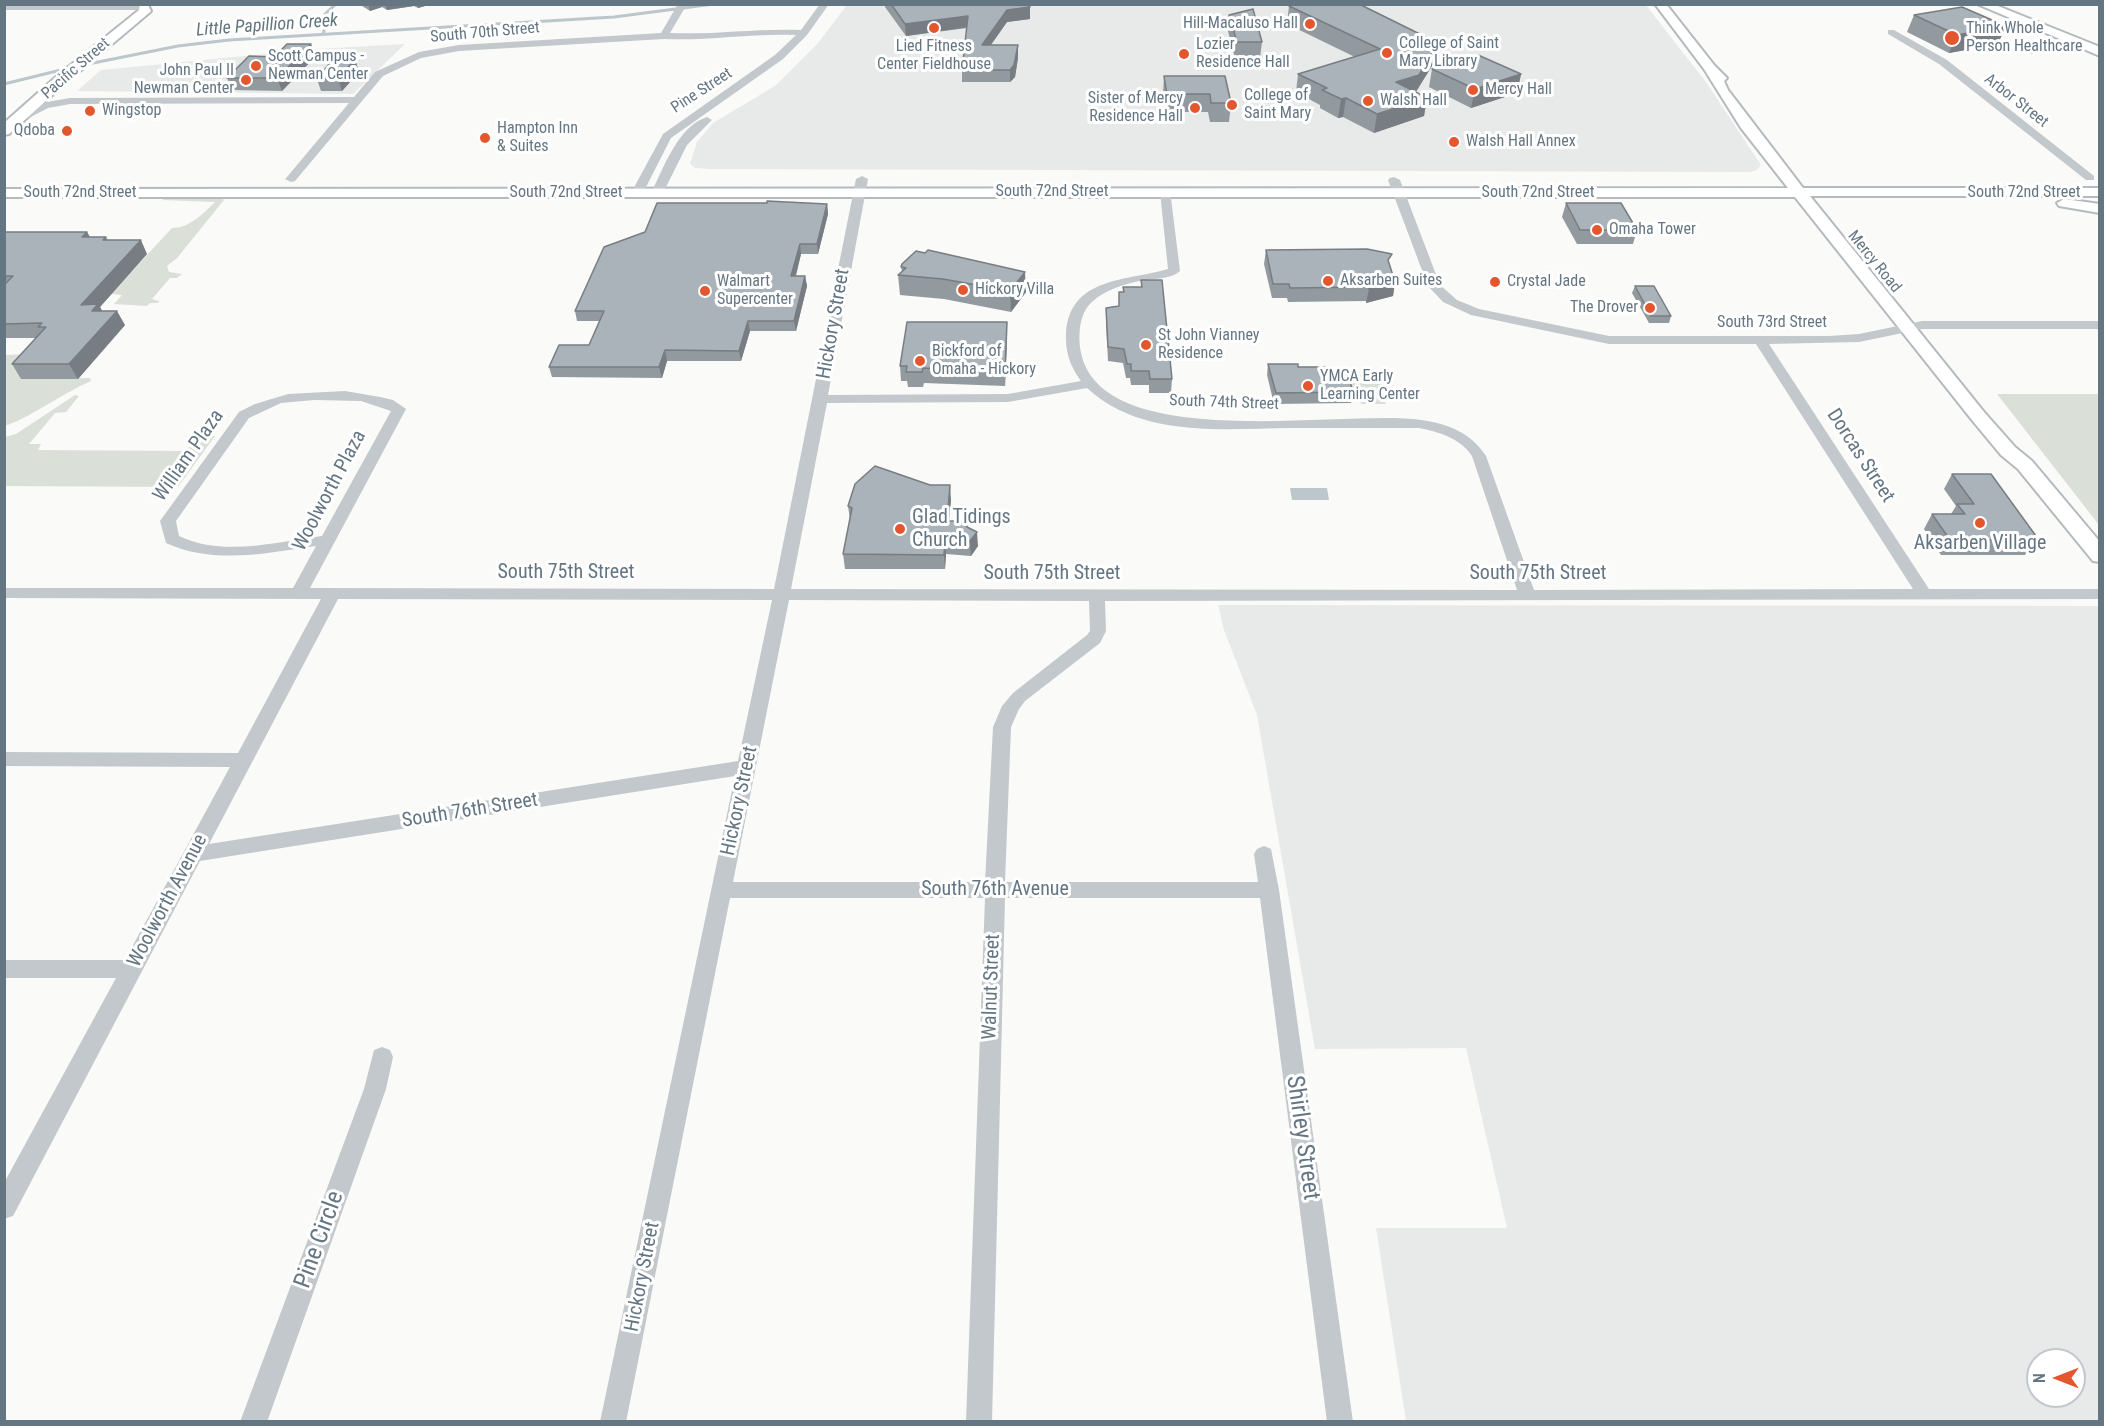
<!DOCTYPE html>
<style>
body{margin:0}
#map{position:relative;width:2104px;height:1426px;overflow:hidden;background:#fafaf8;font-family:"Roboto Condensed",sans-serif}
canvas{display:block}
.frame{position:absolute;inset:0;border:6px solid #657683;pointer-events:none}
.north{position:absolute;left:2026px;top:1348px;width:60px;height:60px;box-sizing:border-box;background:#fff;border:2px solid #c1c8cd;border-radius:50%;rotate:270deg;font-size:16px;font-weight:700;line-height:24px;text-align:center;color:#657683}
.north::after{content:'';display:block;margin:auto;width:21px;height:27px;background:#e4572e;clip-path:polygon(50% 0,100% 100%,50% 72%,0 100%)}
</style>
<div id="map">
<canvas width="2104" height="1426"></canvas>
<div class="frame"></div>
<div class="north">N</div>
</div>
<script>
const c = document.querySelector('canvas').getContext('2d');
c.lineJoin = 'round';
function fill(path, color) { c.fillStyle = color; c.fill(path, 'evenodd'); }
function stroke(path, color, width, dash) { c.strokeStyle = color; c.lineWidth = width; c.lineCap = dash ? 'butt' : 'round'; c.setLineDash(dash || []); c.stroke(path); }
function write(font, color, halo, rows, align = 'center') {
  c.font = font + ' "Roboto Condensed",sans-serif'; c.lineWidth = 6; c.setLineDash([]); c.textBaseline = 'middle'; c.strokeStyle = halo; c.fillStyle = color; for (const [text, x, y, turn = 0] of rows) {
    c.save(); c.translate(x, y); c.rotate((+turn || 0) * Math.PI / 180); c.textAlign = isNaN(turn) ? turn : align; if (halo) c.strokeText(text, 0, 0); c.fillText(text, 0, 0); c.restore();
  }
}
const built = new Path2D(`
 M1645,4l61,78 55,83 -4,5 -7,2 -1039,-3 -16,-1 -5,-4 7,-22 16,-19 62,-37 43,-43 29,-38z
 M405,44l-52,50 -276,-3 24,-21 215,-21z
 M1218,605l881,1v815h-693l-30,-193h131l-41,-180 -151,1 -58,-334 -33,-85zM2038,1360h36v36h-36z`);
const green = new Path2D(`
 M166,198h54l4,2 -47,58 -10,8 2,6 13,2 -5,4h-7l-18,21 7,2 -1,2h-8l-3,3 -33,-2 8,-9 -11,-1 61,-66c17,0 31,-14 43,-26l-53,-2 -9,4z
 M26,354l-4,25 68,-1 1,3c-30,13 -56,34 -86,45v-71z
 M1344,375h34l8,29h-25l-3,-10 4,-2 -14,-4z
 M1997,394h102v131z
 M75,395l4,1 -13,16 -11,1 -26,31h12l-3,6 148,1 12,-15h17l-37,51 -173,-1v-49l11,-3z`);
const water = new Path2D(`
 M1290,488h37l2,12h-37z`);
const stream = new Path2D(`
 M323,34l3,-10 -1,-10 11,-10
 M83,65l95,-19 51,-6 385,-23 100,-13
 M4,84l65,-16`);
const minor = new Path2D(`
 M4,4h141l4,3 -5,3h-140z
 M678,4h9l-17,29c44,2 87,-5 131,-3l19,-26h9l-22,31 -24,24 -112,79 -28,55 -6,3 -6,-3 32,-59 112,-79 21,-20c-44,-2 -88,6 -132,4l-205,12 -38,7 -38,18 -88,105 -4,1 -6,-3 2,-2 62,-74 -279,1 -22,4 -25,13 -4,1 -5,-3 27,-16 29,-5 284,-1 21,-25 44,-20 40,-7 202,-12z
 M1888,30h6l53,30 147,116v4h-8l-147,-116 -51,-30z
 M2074,38l3,1v4l-46,11 -5,-3z
 M707,117l5,3 -25,25 -24,48 -2,2h-8l-2,-2c13,-25 26,-66 56,-76z
 M862,176l6,3 -40,216 180,-1 73,-13c-11,-15 -16,-29 -15,-48 4,-57 63,-52 102,-64l-8,-77 2,-2h8l10,81c-8,8 -23,7 -34,9 -20,3 -48,11 -60,29 -8,13 -8,34 -4,48 27,97 264,52 339,63 28,4 50,13 65,36l48,134 379,-1 -157,-245h-147l-138,-29 -28,-13 -15,-16 -40,-106 2,-2 4,-1 6,3 40,105 17,15 22,9 130,27h220l30,-2 63,-13h178v8h-178l-63,13 -90,2 160,245h171v10l-995,2 1,30 -6,12 -75,58 -6,8 -8,18 -6,155h253l-4,-28 3,-5 7,-3 7,3 8,41 74,532h-26l-67,-524h-255l-13,524h-26l19,-524h-255l-104,524h-26l135,-646 -535,85 -187,355 -9,3v-36l112,-205h-112v-18h121l105,-193 -226,-1v-14l234,1 83,-154 -317,-1v-10h289l23,-42c-50,7 -102,19 -150,-3l-6,-22 79,-109 16,-8 33,-10 57,-3 35,6 13,3 13,9 -96,179 464,1 82,-410zM1087,388c54,50 135,41 203,40 43,0 86,0 129,0 20,4 41,10 53,28l45,134 -726,-1 36,-186 181,-1zM314,400l47,1 30,10 -69,125c-45,6 -100,21 -143,0l-3,-15 73,-103 32,-15zM338,599l434,1 -34,161 -529,83zM789,600l300,1 1,30 -3,4 -74,58 -11,13 -9,21 -8,155h-252z
 M382,1047l8,3 3,7 -7,32 -119,333h-27l124,-333 10,-39z`);
const major = new Path2D(`
 M1655,4h11l48,61 13,13 -3,3 4,9 75,98h297v8h-290l174,216 31,35 17,14 68,81v20l-7,-1 -75,-92 -17,-14 -29,-35 -177,-223h-1791v-8l1784,-1 -47,-60 -37,-59z
 M1977,4h16l107,43v9z
 M140,5h8l3,6 -2,2 -82,69 -58,52 -5,1v-12l53,-47 82,-66z
 M2064,199l36,5v9l-41,-7 -2,-3z`);
const wall = new Path2D(`
 M359,4h73l-14,4 -4,-2 -27,4 -5,-3 -12,4z
 M885,4l145,15 -23,3 -16,23 27,13 -3,19 -5,5h-48v-12l5,-42 -61,8 -21,-29z
 M1289,6l146,55 -19,31 11,6 -3,18 -50,17 -31,-16 -5,1 -18,-10v-3l-24,-13 2,-18 57,-17 -68,-33z
 M1229,15l33,27 -2,16h-25l-7,-27z
 M1914,15l84,29 -49,9 -42,-21z
 M316,56l-34,35 -49,-1 -6,-12 47,-21z
 M355,59l4,13 -17,19h-21l-4,-12z
 M1432,69l89,5 -4,19 -46,15 -42,-21z
 M1164,76h61l6,27 -2,19h-19l-2,-10h-42l-3,-18z
 M1566,203l71,27 -4,14h-56l-15,-27z
 M827,204l1,10 -10,40h-17l-5,22h9l2,10 -11,45h-46l-9,30h-74l-5,17 -110,-1 -3,-10 40,-22 11,-24h-23l-2,-10z
 M4,232h83l3,5h16l2,3 39,14 -47,53 2,4 23,14 -47,54h-57l-9,-15 25,-26h-33z
 M1266,250l124,15 5,17 -2,14 -27,7v-2l-78,1 -1,-4h-15l-8,-34z
 M901,267l125,25 -15,20 -67,-13 -44,-4 -2,-20 4,-4z
 M1141,280l31,99 -1,14h-22v-8h-18l-1,-7h-4l-3,-15 -15,-2 -2,-39v-14l13,-2v-14h4v-5h18z
 M1635,286l36,30 -2,7h-20l-17,-30z
 M1007,336l-2,50 -81,-3 -1,4h-15l-1,-6h-6l-1,-15z
 M1268,364l63,7 22,21 -2,11 -77,1 -7,-29z
 M1952,474l84,62 -11,19h-84l-17,-26 8,-15h19l5,-8 -12,-17z
 M930,485l21,15 -2,21 19,6 10,19 -7,10 -25,-2 -1,15h-100l-2,-15 7,-34 -2,-14z`);
const shadedWall = new Path2D(`
 M368,4h13l1,3 -12,4z
 M385,4h28l1,2 -27,4z
 M417,4h15l-14,4z
 M1030,7v12l-23,3 -25,35v-12l25,-35z
 M968,16l1,11 -63,9 -1,-12z
 M2006,26l-8,18 -49,9 8,-18z
 M1438,43l-3,18 -20,32 -19,-11z
 M311,44l5,12 -34,35 -5,-13z
 M1018,45v13l-3,19 -5,5v-12z
 M355,59l4,13 -17,19 -4,-12z
 M1521,74l-4,19 -46,15 4,-19z
 M1346,98l-3,19 -5,1 3,-19z
 M1427,98l-3,18 -50,17 3,-19z
 M827,204l1,10 -10,40 -1,-10z
 M87,232l7,13 -12,-8z
 M141,240l6,14 -47,53 6,11 -25,-13z
 M800,244l1,10 -8,32 -2,-10z
 M1025,272l1,20 -15,20 -1,-21z
 M805,276l2,10 -11,45 -2,-10z
 M1395,282l-2,14 -27,7 3,-14z
 M117,311l8,14 -47,54 -9,-15z
 M748,321l2,10 -9,30 -2,-10z
 M1007,322v14l-2,50v-14z
 M665,350l2,11 -5,17 -3,-11z
 M950,485l1,15 -3,36 -1,-15z
 M977,532l1,14 -7,10 -1,-15z
 M945,539l1,15 -1,15 -1,-14z`);
const building = new Path2D(`
 M891,4h136l3,3 -23,3 -25,35h36l-4,20 -4,5h-48l6,-54 -63,8z
 M1296,4h63l79,39 -19,32 -23,7 31,16 -50,16 -31,-16 -5,1 -19,-9 5,-2 -29,-14 82,-25 -91,-43z
 M1962,7l44,19 -49,9 -43,-20z
 M1253,9l9,33h-25l-8,-27z
 M287,44h24l-34,34h-50l22,-22 25,1z
 M1478,55l43,19 -46,15 -43,-20z
 M333,59h22l-17,20h-21z
 M1164,76h61l6,27h-20l-1,-9h-43z
 M767,201l60,3 -10,40h-17l-9,32h14l-11,45h-46l-9,30 -74,-1 -6,17h-110l10,-22h30l15,-34h-29l29,-64 41,-15 12,-29h110z
 M1566,203h55l16,27h-57z
 M4,232h83l-5,5h24l-3,3h38l-60,65 17,-1 -6,7h25l-48,53h-57l34,-37h-8l4,-4 -38,1v-39l9,-9h-9z
 M1367,249l25,5 -4,6 7,22 -26,7 -1,-2 -78,1 -1,-4h-16l-7,-34z
 M928,250l97,22 -15,19 -67,-12 -45,-4 8,-7 -5,-1 1,-3 14,-13 9,2z
 M1141,280h21l10,99h-22l-1,-8h-18v-7h-4l-3,-15 -16,-2 -2,-39 13,-2v-14h5l-1,-5h19z
 M1635,286h19l17,30h-20z
 M907,322h100l-2,50 -82,-4 -1,4h-16l1,-6h-7z
 M1268,364h30v3h32l1,4h16l6,21 -77,1z
 M875,466l55,19h20l-3,36h21l-1,6 10,5 -7,9 -25,-2 -1,16 -101,-1 9,-46 -4,-2 7,-22z
 M1952,474h39l45,62h-5l3,4h-84l-18,-26h33l-8,-10h17z`);
const markers = [
 [1310,24,6,"#e4572e"],
 [934,28,6,"#e4572e"],
 [1952,38,8,"#e4572e"],
 [1387,53,6,"#e4572e"],
 [1184,54,6,"#e4572e"],
 [256,66,6,"#e4572e"],
 [246,80,6,"#e4572e"],
 [1473,90,6,"#e4572e"],
 [1368,101,6,"#e4572e"],
 [1232,105,6,"#e4572e"],
 [1195,108,6,"#e4572e"],
 [90,111,6,"#e4572e"],
 [67,131,6,"#e4572e"],
 [485,138,6,"#e4572e"],
 [1454,142,6,"#e4572e"],
 [1597,230,6,"#e4572e"],
 [1328,281,6,"#e4572e"],
 [1495,282,6,"#e4572e"],
 [963,290,6,"#e4572e"],
 [705,291,6,"#e4572e"],
 [1650,308,6,"#e4572e"],
 [1146,345,6,"#e4572e"],
 [920,361,6,"#e4572e"],
 [1308,386,6,"#e4572e"],
 [1980,523,6,"#e4572e"],
 [900,529,6,"#e4572e"]
];
const farPoinames = [
 ["Hill-Macaluso Hall",1298,24,"right"],
 ["Think Whole",1966,29],
 ["Person Healthcare",1966,47],
 ["College of Saint",1399,44],
 ["Mary Library",1399,62],
 ["Lozier",1196,45],
 ["Residence Hall",1196,63],
 ["Lied Fitness",934,47,"center"],
 ["Center Fieldhouse",934,65,"center"],
 ["Scott Campus -",268,57],
 ["Newman Center",268,75],
 ["John Paul II",234,71,"right"],
 ["Newman Center",234,89,"right"],
 ["Mercy Hall",1485,90],
 ["College of",1244,96],
 ["Saint Mary",1244,114],
 ["Sister of Mercy",1183,99,"right"],
 ["Residence Hall",1183,117,"right"],
 ["Walsh Hall",1380,101],
 ["Wingstop",102,111],
 ["Hampton Inn",497,129],
 ["& Suites",497,147],
 ["Qdoba",55,131,"right"],
 ["Walsh Hall Annex",1466,142],
 ["Omaha Tower",1609,230],
 ["Aksarben Suites",1340,281],
 ["Walmart",717,282],
 ["Supercenter",717,300],
 ["Crystal Jade",1507,282],
 ["Hickory Villa",975,290],
 ["The Drover",1638,308,"right"],
 ["St John Vianney",1158,336],
 ["Residence",1158,354],
 ["Bickford of",932,352],
 ["Omaha - Hickory",932,370],
 ["YMCA Early",1320,377],
 ["Learning Center",1320,395]
];
const farStreetnames = [
 ["South 70th Street",485,33,-5],
 ["Pacific Street",76,69,-41],
 ["Pine Street",702,91,-33],
 ["Arbor Street",2016,101,38],
 ["South 72nd Street",1052,192],
 ["South 72nd Street",80,193],
 ["South 72nd Street",566,193],
 ["South 72nd Street",1538,193],
 ["South 72nd Street",2024,193],
 ["Mercy Road",1874,262,51],
 ["South 73rd Street",1772,323],
 ["South 74th Street",1224,403,2]
];
const farWaternames = [
 ["Little Papillion Creek",267,26,-4]
];
const streetNames = [
 ["Hickory Street",834,324,-80],
 ["William Plaza",189,456,-55],
 ["Dorcas Street",1860,456,57],
 ["Woolworth Plaza",330,491,-62],
 ["South 75th Street",566,573],
 ["South 75th Street",1052,574],
 ["South 75th Street",1538,574],
 ["Hickory Street",740,801,-78],
 ["South 76th Street",470,811,-9],
 ["South 76th Avenue",995,890],
 ["Woolworth Avenue",168,901,-62],
 ["Walnut Street",992,987,-88],
 ["Hickory Street",643,1277,-79]
];
const poiNames = [
 ["Glad Tidings",912,518],
 ["Church",912,541],
 ["Aksarben Village",1980,544,"center"]
];
const nearStreetnames = [
 ["Shirley Street",1302,1138,82],
 ["Pine Circle",320,1240,-70]
];
fill(built, '#e8e9e9');
fill(green, '#dadfd7');
fill(water, '#bbc7cb');
stroke(stream, '#bbc7cb', 3);
stroke(major, '#b5babe', 4);
fill(minor, '#c3c8cc');
fill(major, '#fff');
fill(wall, '#929a9f');
fill(shadedWall, '#777d82');
fill(building, '#aab3b9');
stroke(building, '#777d82', 1.5);
for (const [x, y, r, color] of markers) { const dot = new Path2D(); dot.arc(x, y, r, 0, 2 * Math.PI); c.fillStyle = color; c.fill(dot); stroke(dot, '#fff', 2); }
write('16px', '#657683', '#fff', farPoinames, 'left');
write('16px', '#657683', '#fff', farStreetnames);
write('italic 18px', '#60757c', '#fff', farWaternames);
write('20px', '#657683', '#fff', streetNames);
write('20px', '#657683', '#fff', poiNames, 'left');
write('24px', '#657683', '#fff', nearStreetnames);
</script>
